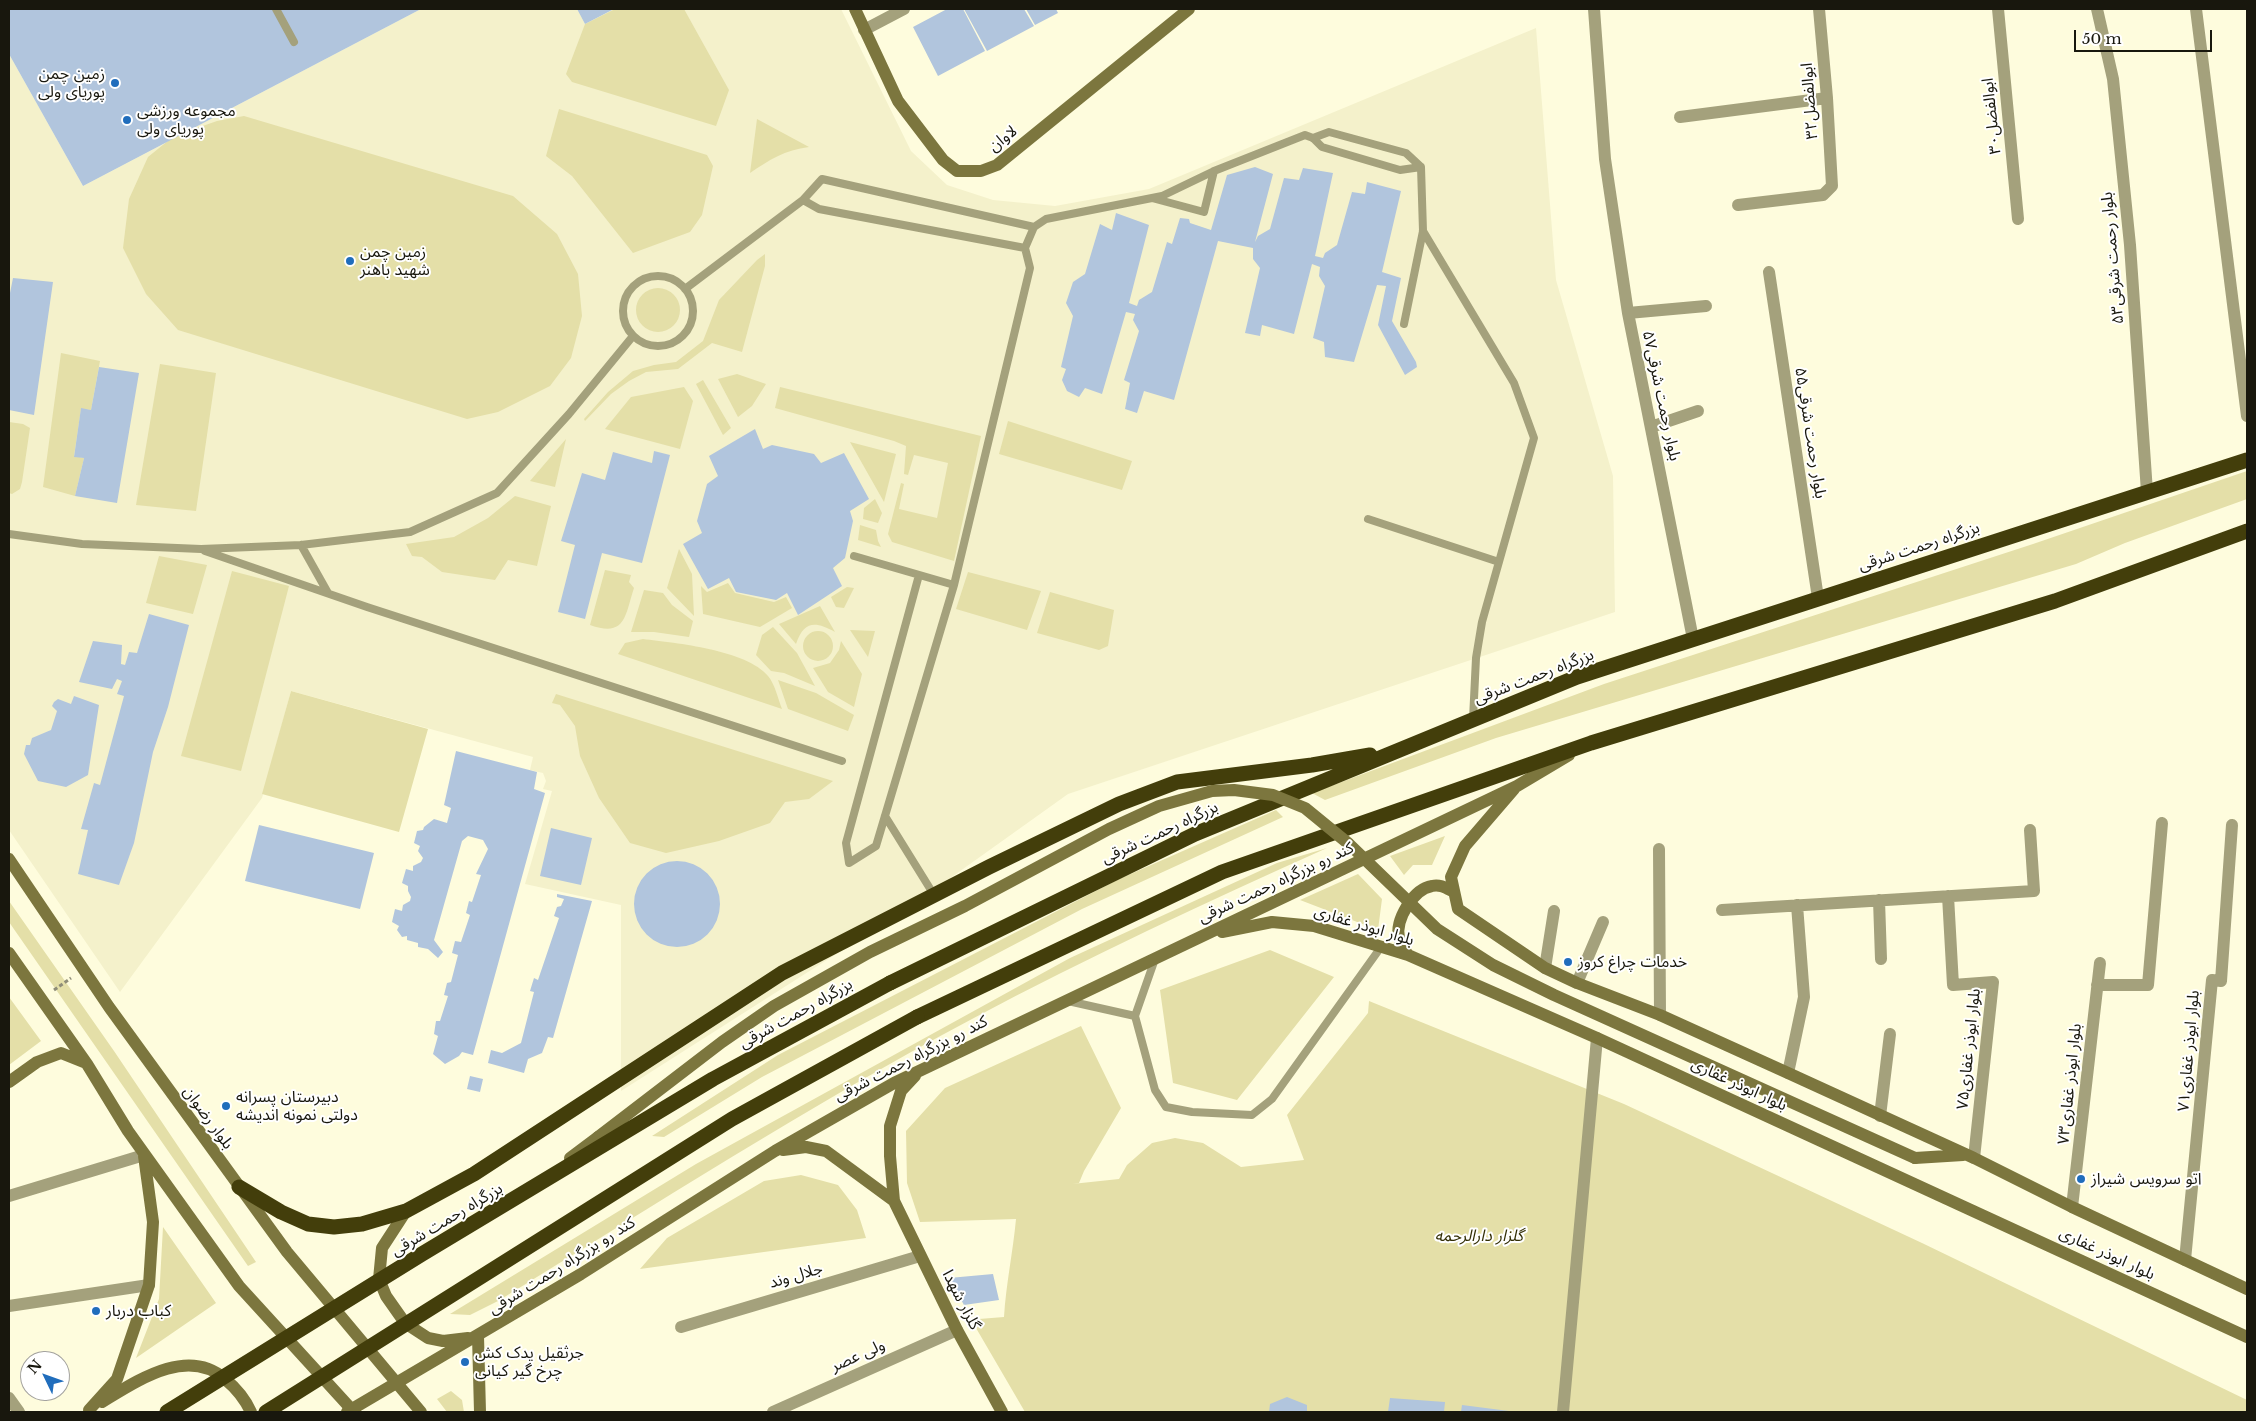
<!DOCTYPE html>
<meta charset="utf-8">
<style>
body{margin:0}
#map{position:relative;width:2256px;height:1421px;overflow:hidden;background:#fefcdd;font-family:"Libre Baskerville",serif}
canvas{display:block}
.frame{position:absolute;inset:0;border:10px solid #18170d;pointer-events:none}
.north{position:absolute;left:20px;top:1351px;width:50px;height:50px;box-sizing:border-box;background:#fff;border:1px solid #a3a29e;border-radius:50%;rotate:312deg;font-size:14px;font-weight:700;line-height:20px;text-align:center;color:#18170d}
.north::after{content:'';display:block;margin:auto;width:18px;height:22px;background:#206dbc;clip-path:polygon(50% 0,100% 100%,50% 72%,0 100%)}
.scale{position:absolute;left:2074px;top:30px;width:138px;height:22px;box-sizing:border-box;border:2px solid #18170d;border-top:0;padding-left:6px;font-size:15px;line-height:18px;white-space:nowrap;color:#18170d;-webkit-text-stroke:4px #fff;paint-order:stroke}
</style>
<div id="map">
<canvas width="2256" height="1421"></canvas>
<div class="frame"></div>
<div class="north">N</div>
<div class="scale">50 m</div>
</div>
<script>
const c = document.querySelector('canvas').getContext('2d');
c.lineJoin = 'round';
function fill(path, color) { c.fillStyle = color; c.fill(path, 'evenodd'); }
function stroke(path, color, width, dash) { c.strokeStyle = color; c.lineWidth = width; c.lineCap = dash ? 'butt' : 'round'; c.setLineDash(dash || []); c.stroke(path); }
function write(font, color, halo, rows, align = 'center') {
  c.font = font + ' "Libre Baskerville","Noto Sans Arabic",serif'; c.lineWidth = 4; c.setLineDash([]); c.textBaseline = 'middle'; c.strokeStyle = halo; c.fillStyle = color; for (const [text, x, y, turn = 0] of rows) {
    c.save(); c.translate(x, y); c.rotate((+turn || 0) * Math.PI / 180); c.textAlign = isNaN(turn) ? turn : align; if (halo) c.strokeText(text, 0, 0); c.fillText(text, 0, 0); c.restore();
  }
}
const built = new Path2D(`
 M421,9h156l8,15 29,-15h227l70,142 36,34 46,15 62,6 94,-17 387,-161 20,252 57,196 2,136 -547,182 -161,115 -286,182v-186l-96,-21 27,-93 -9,-2 3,-8 -3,-8 -13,-3 3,-13 -242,-66 -29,107 -142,194 -111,-162v-776l74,132z`);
const green = new Path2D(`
 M615,9h69l45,81 -13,36 -144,-44 -6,-8 19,-50z
 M559,109l148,46 6,11 -11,49 -12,17 -57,21 -61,-77 -26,-20z
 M244,116l269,80 44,38 21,40 4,42 -11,42 -21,28 -52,26 -31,7 -289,-89 -32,-36 -23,-46 6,-49 19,-42 26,-21 43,-15z
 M757,119l52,28c-24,3 -40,13 -59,26z
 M765,254v12l-23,86 -30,-9 -34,26 -32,3 -17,9 -18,13 -26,27 -1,-2 24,-27 25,-21 21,-6 22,-3 27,-21 16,-41 38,-40z
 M636 310a22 22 0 1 1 44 0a22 22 0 1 1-44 0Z
 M61,353l39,8 -9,49 -10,-1 -7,47 10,2 -9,38 -32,-9z
 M160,364l56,9 -20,138 -60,-6z
 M737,374l29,10 -14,22 -14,11 -20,-38z
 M703,380l28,48 -8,7 -27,-51z
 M684,387l9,14 -13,48 -75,-20 26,-32z
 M780,387l201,49 -27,125 -62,-19 -4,-8 13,-51 3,1 -5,25 38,9 11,-55 -34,-8 -6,20 -4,-1 2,-28 -12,-5 -119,-33z
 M1008,421l124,40 -10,29 -123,-36z
 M9,422l14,2 7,4 -8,54 -2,7 -8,5 -3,-1z
 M566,439l-11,48 -25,-6z
 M850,442l46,12 -12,48z
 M2247,471v28l-122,44 -49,21 -580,174 -171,62 -13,-7 292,-109 429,-140z
 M515,496l36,10 -14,60 -29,-6 -13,20 -53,-8 -20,-15 -10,-1 -6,-12 48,-7 34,-19z
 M875,499l7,14 -4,10 -15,-4 1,-11z
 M860,525l16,5 2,11 3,6 -23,-7z
 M679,549l13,25 2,42 -27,-28z
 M159,556l48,9 -14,49 -47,-11z
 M605,570l26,5 -2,7 5,6c-9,27 -8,50 -44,37z
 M232,571l57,15 -48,185 -60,-15z
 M968,572l73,19 -14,39 -71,-21z
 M728,583l7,10 39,9 12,-5 6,11 -32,19 -57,-13 -2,-28 6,6z
 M847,587l7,1 -10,20 -8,-1 -5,-10z
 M644,590l19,3 9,12 21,16 -4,16 -35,-5h-23z
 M1050,592l64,18 -6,36 -9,4 -62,-17z
 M820,606l15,26c-20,-11 -31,-11 -39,12l-17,-20z
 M773,627l24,26 18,33 -31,-13 -13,-2 -15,-16 6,-20z
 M850,630l25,1 -7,26z
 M803 646a15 15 0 1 1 30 0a15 15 0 1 1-30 0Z
 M643,639c33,4 104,11 125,37 7,8 10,23 14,33l-164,-55 7,-11z
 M841,641l21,33 -8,33 -26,-15 -15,-24 17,-5 9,-13z
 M778,680l38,13 38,22 -6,16 -60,-22z
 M291,691l137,38 -29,103 -137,-38z
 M556,694l277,87 -24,18 -24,3 -15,21 -51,18 -53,12 -36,-10 -31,-45 -19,-42 -5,-30 -15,-21 -8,-2z
 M1276,810l7,7 -201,92 -320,168 -98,60 -12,-1 126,-81 339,-175z
 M1445,836l-13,29h-19l-9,10 -14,-19z
 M1327,848c-120,54 -239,109 -355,171 -162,86 -317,186 -474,282l-28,14 -20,-1 246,-150 374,-206 207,-95z
 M1358,874l24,25 -4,31 -78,-30z
 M9,901l105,150 142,211 -8,4 -239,-344z
 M1270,950l64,27 -97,123 -64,-17 -13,-93z
 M9,997l32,44 -32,24z
 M1369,1001l255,103 298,139 325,157v12h-1222l-49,-84 3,-9 25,-2c2,-33 9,-65 12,-98l-96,3 -13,-39 -1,-52 39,-43 136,-62 40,82 -37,63 -5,12 -7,1 47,-5 8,-14 25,-22 23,-5 28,5 38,24 63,-7 -17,-45 81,-102z
 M801,1175l37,10 19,25 9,28 -226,31 27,-31 97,-57z
 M163,1227l53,76 -80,55 23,-59z
 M451,1391l11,9 2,12h-17l-10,-13z`);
const building = new Path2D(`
 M9,9h412l-338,177 -74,-132z
 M577,9h37l-29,15z
 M947,9h16l22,42 -47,25 -25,-49z
 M964,9h60l10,17 -47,25z
 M1026,9h30l2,4 -23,12z
 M1255,167l18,7 -18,68 3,-6 12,-7 14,-51 15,2 4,-12 30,5 -18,83 8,2 2,-5 12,-8 15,-53 13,2 2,-12 34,9 -19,81 19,6 -9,43 24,41 1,5 -12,8 -27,-50 8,-39 -9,-1 -23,77 -29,-5 -1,-15 -11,-4 12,-52 -6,-10 1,-9 -8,-3 -18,70 -32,-9 -2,11 -15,-3 15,-65 -7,-9v-11l-35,-7 -44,159 -30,-9 -7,22 -12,-4 5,-26 -6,-3 15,-49 -6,-11 2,-6 -9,-2 -24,82 -17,-6 -6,9 -12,-6 -5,-11 4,-11 -5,-2 12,-51 -7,-13 7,-21 12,-8 15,-50 12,6 4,-17 33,12 -20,78 8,3 2,-6 13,-8 15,-50 5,2 8,-26 9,1 1,4 21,7 16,-55z
 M13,278l40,4 -19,133 -25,-5v-112z
 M99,367l40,6 -22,130 -42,-7 9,-38 -10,-1 7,-49 10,2z
 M755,429l8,20 9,-4 42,9 7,9 23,-10 25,46 -19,12 3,10 -8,37 -12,10 9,18 -44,29 -11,-22 -11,7 -40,-8 -7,-14 -21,11 -25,-45 19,-11 -5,-12 10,-37 11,-8 -9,-20z
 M654,451l16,4 -28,108 -40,-10 -17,66 -27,-7 17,-67 -14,-4 21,-68 23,7 8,-28 39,11z
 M149,614l40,11 -21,82 -15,45 -19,91 -15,42 -41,-11 10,-44 -7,-1 13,-46 6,2 24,-89 -7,-2 5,-13 -5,-2 -5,10 -33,-7 14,-41 29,4 -1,19 4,1 4,-13 8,1z
 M74,696l25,9 -11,70 -22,12 -28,-6 -14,-27 2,-9h4l2,-7 19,-8 6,-19 -5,-5 2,-4 4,-3 13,5z
 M456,751l81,21 -3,17 11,4 -72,262 -11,-3 -3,4 -14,8 -12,-10 5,-18 -4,-2 2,-13h4l8,-25 -4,-1 3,-12 4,-1 7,-27 -6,-2 3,-12 6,1 9,-27 -4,-2 3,-12 3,1 9,-27 -5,-1 12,-25 -5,-9 -15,-4 -6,5 -28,99 9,12 -5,6 -10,-9 -10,-2v-4l-11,-3v-4l-5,1 -5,-7 2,-4 -7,-4 3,-13 7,2 1,-6 7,-4 1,-4 -3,-6v-5l-6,-3 4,-14 7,2v-5l8,-4 2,-4 -5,-7 2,-5 -6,-3 3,-12 6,-1 1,-3 10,-8 13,4 4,-15 -7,-3z
 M259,825l115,28 -14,56 -115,-28z
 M551,828l41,10 -11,47 -41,-9z
 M634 904a43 43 0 1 1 86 0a43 43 0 1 1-86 0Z
 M557,894l35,7 -39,137 -5,-1 -6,16 -14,6 -4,14 -36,-10 3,-13 11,3 19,-10 13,-51 -4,-1 4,-13 4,2 21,-62 -5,-2 3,-9 4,-1 3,-7 -7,-2z
 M470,1076l13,3 -3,13 -13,-3z
 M993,1274l6,26 -35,5 -15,-27z
 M1287,1397l20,8v7h-38l1,-8z
 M1390,1398l55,4 -1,10h-56z
 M1462,1405l47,6v1h-48z`);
const path = new Path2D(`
 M54,990l17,-12`);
const lane = new Path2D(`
 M276,9l18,33
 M1313,138l16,-6 77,21 15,14 2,64 -19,93
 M1152,198l52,14 10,-41
 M1423,231l91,152 20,55 -52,184 -6,36 -3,61
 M1025,248l-206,-39 -16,-9 19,-21 212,48
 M623 311a35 35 0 1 1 70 0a35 35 0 1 1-70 0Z
 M685,289l118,-89
 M1368,519l131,43
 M9,534l73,10 119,5 100,-4 109,-13 87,-39 72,-79 64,-78
 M301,545l27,48
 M205,551l162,56 475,154
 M854,556l100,29
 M919,575l-73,268 3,20 27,-17 78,-261 76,-317 -5,-20 9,-21 12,-8 116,-23 52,-25 91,-36 8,3 9,9 78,23 21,-3
 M885,816l49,79
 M1155,959l-20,57 20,74 11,17 26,5 60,3 20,-16 109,-152
 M1068,1001l67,15`);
const street = new Path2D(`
 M1594,9l11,150 23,154 65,326
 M1998,9l20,210
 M2097,9l16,70 17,166 17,247
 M2196,9l51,407
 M864,30l40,-21
 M1680,117l147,-19
 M1738,205l85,-10 9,-9 -5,-88 -8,-89
 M1769,272l49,326
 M1628,313l78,-7
 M1651,427l47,-16
 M1659,849l1,166
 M1948,896l5,89 40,-3 -19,176
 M1879,900l2,59
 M1722,910l312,-19 -4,-61
 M1545,968l9,-57
 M1577,983l26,-61
 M2097,985h51l14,-162
 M1788,1073l16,-76 -7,-92
 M1880,1116l10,-82
 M9,1196l135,-41
 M2072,1207l28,-244
 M2185,1260l27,-280 9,1 11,-156
 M9,1306l140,-21
 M681,1327l239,-71
 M9,1398l10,14
 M773,1412l184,-82
 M1563,1412l34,-374`);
const secondary = new Path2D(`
 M855,9l43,92 45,59 14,11h24l16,-6 192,-156
 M1514,789l-49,57 -14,31 7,32 87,59 32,15 83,32 128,58 186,85 98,49 175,82
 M9,859l100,148 178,245 134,160
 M1222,932l50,-10 42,4 94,29 189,83 650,299
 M9,953l78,111 41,67 111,155 115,126
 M1408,955c-4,-5 -7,-11 -9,-17 -4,-18 14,-49 33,-52 8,-2 14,2 22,6
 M9,1082l28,-20 24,-9 25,10
 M783,1150l23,-3 20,4 68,50 -4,-45v-30l11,-35 14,-15
 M570,1158l28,-21
 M1915,1158l48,-3
 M894,1201l63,129 45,82
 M406,1211l-24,37 -3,31 7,17 19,27 23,15 15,3 25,-3
 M478,1336l2,76
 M102,1402c35,-21 85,-56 123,-23 11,9 20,20 26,33
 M89,1410l28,-31 32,-94 4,-63 -9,-66
 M347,1412l234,-138 194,-123 119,-68 623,-297 52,-31`);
const highway = new Path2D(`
 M890,983l305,-149 382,-157 670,-217
 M917,1017l305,-145 369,-129 464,-142 192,-70
 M239,1187l42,25 27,12 26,3 28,-3 44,-13 68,-37 308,-201 207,-106 130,-63 58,-22 135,-17 58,-10`);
const secondaryBridge = new Path2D(`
 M598,1137l124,-95 52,-36 96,-54 95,-46 144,-77 50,-23 53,-15 22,-1 39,5 32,13 44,36 88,85 56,36 61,30 361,163`);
const highwayBridge = new Path2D(`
 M167,1412l255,-158 291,-175 177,-96
 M266,1412l466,-293 185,-102`);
const markers = [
 [115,83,5,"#206dbc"],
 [127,120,5,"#206dbc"],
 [350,261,5,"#206dbc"],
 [1568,962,5,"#206dbc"],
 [226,1106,5,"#206dbc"],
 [2081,1179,5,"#206dbc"],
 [96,1311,5,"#206dbc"],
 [465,1362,5,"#206dbc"]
];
const poiNames = [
 ["زمین چمن",105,74,"right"],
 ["پوریای ولی",105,92,"right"],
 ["مجموعه ورزشی",137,111],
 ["پوریای ولی",137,129],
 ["زمین چمن",360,252],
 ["شهید باهنر",360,270],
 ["خدمات چراغ کروز",1578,962],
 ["دبیرستان پسرانه",236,1097],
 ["دولتی نمونه اندیشه",236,1115],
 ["اتو سرویس شیراز",2091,1179],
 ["کباب دربار",106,1311],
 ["جرثقیل یدک کش",475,1353],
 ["چرخ گیر کیانی",475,1371]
];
const streetNames = [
 ["ابوالفضل۳۲",1810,101,-94],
 ["ابوالفضل۳۰",1992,116,-96],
 ["لاوان",1003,139,-38],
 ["بلوار رحمت شرقی۵۳",2113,258,-95],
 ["۵۷بلوار رحمت شرقی",1661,396,78],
 ["بلوار رحمت شرقی۵۵",1810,433,81],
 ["بزرگراه رحمت شرقی",1919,547,-18],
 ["بزرگراه رحمت شرقی",1534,677,-21],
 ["بزرگراه رحمت شرقی",1160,833,-25],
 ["کند رو بزرگراه رحمت شرقی",1276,883,-25],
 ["بلوار ابوذر غفاری",1364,926,17],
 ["بزرگراه رحمت شرقی",796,1014,-29],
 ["بلوار ابوذر غفاری۷۵",1969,1049,-84],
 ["بلوار ابوذر غفاری۷۱",2189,1051,-85],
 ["کند رو بزرگراه رحمت شرقی",911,1059,-27],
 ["بلوار ابوذر غفاری۷۳",2070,1084,-84],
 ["بلوار ابوذر غفاری",1739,1085,25],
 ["بلوار رضوان",208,1118,54],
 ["بزرگراه رحمت شرقی",447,1220,-31],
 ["بلوار ابوذر غفاری",2107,1254,25],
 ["کند رو بزرگراه رحمت شرقی",562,1266,-32],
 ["جلال وند",796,1276,-16],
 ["گلزار شهدا",961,1300,63],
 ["ولی عصر",858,1356,-24]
];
const parkNames = [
 ["گلزار دارالرحمه",1479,1236]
];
fill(built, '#f4f1cb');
fill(green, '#e4dfa8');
fill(building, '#b1c5dd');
stroke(path, '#8f8d78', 3, [4, 2.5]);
stroke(lane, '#a4a17c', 8);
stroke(street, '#a4a17c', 12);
stroke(secondary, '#7c763e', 12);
stroke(highway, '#433e0b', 15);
stroke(secondaryBridge, '#7c763e', 12);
stroke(highwayBridge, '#433e0b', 15);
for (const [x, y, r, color] of markers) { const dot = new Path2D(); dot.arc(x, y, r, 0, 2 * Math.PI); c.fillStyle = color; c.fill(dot); stroke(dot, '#fff', 2); }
write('16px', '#18170d', '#fff', poiNames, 'left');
write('16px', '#18170d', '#fff', streetNames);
write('italic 16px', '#322e05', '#fff', parkNames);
</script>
